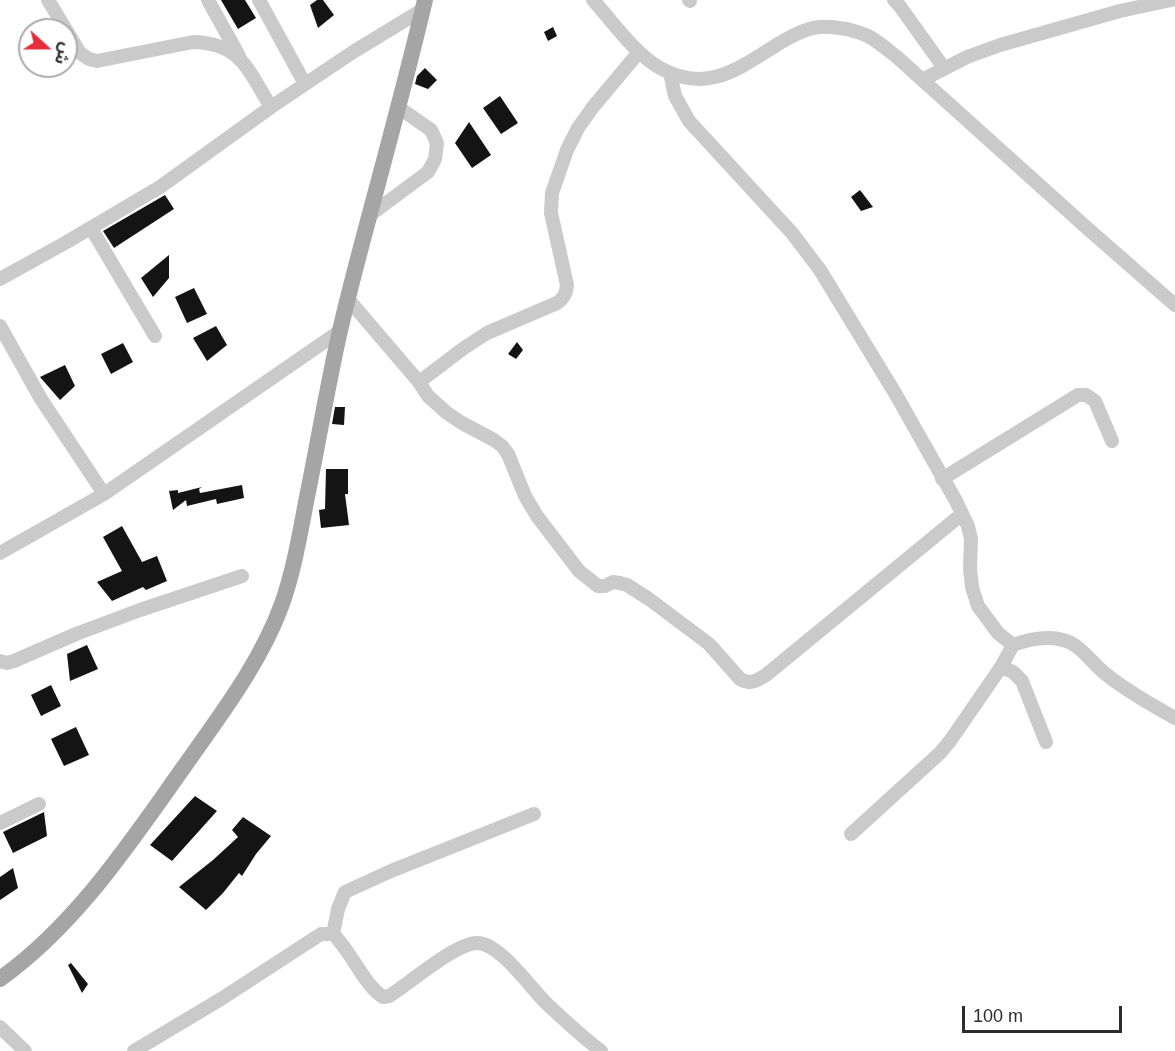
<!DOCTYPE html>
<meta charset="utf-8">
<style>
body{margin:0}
#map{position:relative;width:1175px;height:1051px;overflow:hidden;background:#fff;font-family:Helvetica,"Noto Sans Arabic",sans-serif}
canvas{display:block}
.north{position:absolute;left:18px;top:18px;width:60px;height:60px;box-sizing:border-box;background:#fff;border:2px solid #ababab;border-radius:50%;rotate:111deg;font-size:16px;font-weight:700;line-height:24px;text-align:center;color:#2d2d2d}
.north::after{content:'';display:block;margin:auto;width:21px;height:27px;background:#e62d3c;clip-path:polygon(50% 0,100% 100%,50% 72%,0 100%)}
.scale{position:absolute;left:962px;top:1006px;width:160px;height:27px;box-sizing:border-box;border:3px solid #2d2d2d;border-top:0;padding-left:8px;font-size:18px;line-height:21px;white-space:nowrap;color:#2d2d2d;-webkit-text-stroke:4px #fff;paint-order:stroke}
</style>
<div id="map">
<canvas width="1175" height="1051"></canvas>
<div class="north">ش</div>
<div class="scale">100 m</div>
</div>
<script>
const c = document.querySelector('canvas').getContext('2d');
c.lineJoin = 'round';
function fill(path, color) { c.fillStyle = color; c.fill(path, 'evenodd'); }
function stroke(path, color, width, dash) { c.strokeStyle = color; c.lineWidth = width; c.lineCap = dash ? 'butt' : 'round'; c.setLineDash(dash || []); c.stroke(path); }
const building = new Path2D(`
 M221,0h24l11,18 -18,11z
 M317,0h6l11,15 -16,13 -8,-23z
 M553,27l4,9 -9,5 -4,-9z
 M425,68l12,12 -9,9 -13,-5 2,-8z
 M500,96l18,27 -17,11 -18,-26z
 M469,122l22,33 -19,13 -17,-25z
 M860,190l13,17 -12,4 -10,-14z
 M165,195l9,14 -60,39 -11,-17z
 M169,255v23l-16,19 -12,-19z
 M194,288l13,26 -20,9 -12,-26z
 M216,326l11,19 -20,16 -14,-23z
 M517,342l6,8 -7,9 -8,-5z
 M123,343l10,19 -22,12 -10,-20z
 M65,365l10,21 -15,14 -20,-23z
 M335,407h10l-1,18 -12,-1z
 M326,469h22v25h-3l4,31 -28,3 -2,-18 6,-1z
 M242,485l2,13 -27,6 -1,-5 -29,7 -1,-6 -13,10 -4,-19 9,-1v3l24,-6 -3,2 1,4z
 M122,526l20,36 15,-6 10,25 -21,9 -3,-3 -31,14 -15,-19 25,-11 -19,-34z
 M87,645l11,24 -28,12 -3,-27z
 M51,685l10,21 -20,10 -10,-21z
 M76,727l13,28 -25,11 -13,-27z
 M195,796l22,15 -45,50 -22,-16z
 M44,812l3,24 -34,17 -10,-21z
 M243,817l28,19 -15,18 -14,22 -3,-3 -16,20 -17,17 -27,-23 34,-27 25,-23 -6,-7z
 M13,868l5,20 -18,12v-23z
 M71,963l17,21 -6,9 -14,-28z`);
const minor = new Path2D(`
 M48,0l32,53 9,6 8,2 96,-19c49,1 55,29 78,65
 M208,0l31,56
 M259,0l46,84
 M593,0c20,22 41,53 67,68 47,26 78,1 118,-24 12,-7 26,-15 41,-17 9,-1 19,1 28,2 7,2 15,4 21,7 11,6 20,14 30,22l189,170 88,77
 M689,0l1,1
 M894,0l5,5 45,63
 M670,73l5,23 14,25 103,112 28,37 75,123 61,108 12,25 3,13 -1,30 2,18 6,19 20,27 15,12c20,-7 44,-12 63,1 12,9 20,21 31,29 21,17 45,30 68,43
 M922,80l45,-23 33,-12 120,-34 51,-11
 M370,215l58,-43 7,-13 2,-16 -6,-13 -33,-23
 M91,228l64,108
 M0,279l65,-36 95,-56 111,-80 82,-55 69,-42
 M348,299l71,83 9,14 19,17 15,10 32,17 8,6 6,8 17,42 12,20 42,55 19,15h7l8,-4 7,1 7,2 22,14 60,45 31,35c11,6 16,2 26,-4l196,-161
 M0,326l41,73 63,95
 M419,382l45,-34 23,-15 70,-30c7,-5 9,-9 10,-18l-16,-72 1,-20 15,-43 11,-22 15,-21 46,-55
 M942,479l136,-84h8l9,6 17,40
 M0,553l104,-59 236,-163
 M0,661l7,2 7,-2 62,-27 64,-24 102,-34
 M1001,667l12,5 9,9 24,61
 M0,823l39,-19
 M851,834l89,-81 10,-12 51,-74 12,-22
 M333,934l5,-25 7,-17 46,-21 143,-57
 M0,1027l25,24
 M134,1051l87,-52 100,-65h12c18,17 31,51 50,63l6,-1c21,-13 64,-51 87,-53 22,-2 54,44 69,59 18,17 36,34 56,49`);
const major = new Path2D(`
 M0,979c78,-56 131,-138 186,-215 35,-50 75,-102 96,-160 12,-34 18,-71 25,-107 11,-54 20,-108 32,-162 10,-44 22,-88 34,-133 18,-67 36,-134 52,-202`);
fill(building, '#141414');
stroke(minor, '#cacaca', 14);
stroke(major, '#a5a5a5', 16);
</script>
